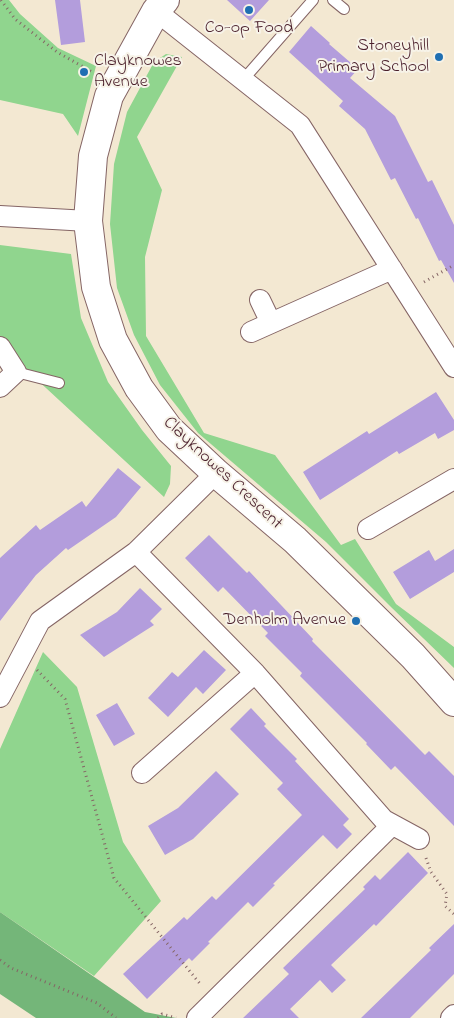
<!DOCTYPE html>
<style>
body{margin:0}
canvas{display:block;background:#f3e8d2}
</style>
<canvas width="454" height="1018"></canvas>
<script>
const c = document.querySelector('canvas').getContext('2d');
c.lineJoin = 'round';
function fill(path, color) { c.fillStyle = color; c.fill(path, 'evenodd'); }
function stroke(path, color, width, dash) { c.strokeStyle = color; c.lineWidth = width; c.lineCap = dash ? 'butt' : 'round'; c.setLineDash(dash || []); c.stroke(path); }
function write(font, color, halo, rows, align = 'center') {
  c.font = font + ' "Indie Flower",sans-serif'; c.lineWidth = 4; c.setLineDash([]); c.textBaseline = 'middle'; c.strokeStyle = halo; c.fillStyle = color; for (const [text, x, y, turn = 0] of rows) {
    c.save(); c.translate(x, y); c.rotate((+turn || 0) * Math.PI / 180); c.textAlign = isNaN(turn) ? turn : align; if (halo) c.strokeText(text, 0, 0); c.fillText(text, 0, 0); c.restore();
  }
}
const green = new Path2D(`
 M0,0h9l11,14 38,34 38,18 -18,70 -15,-22 -63,-14z
 M166,54l16,3 -45,80 25,53 -17,67 1,79 58,97 71,22 66,90 14,-6 41,65 58,43v21l-62,-60 -66,-66 -128,-109 -38,-48 -26,-50 -17,-47 -7,-64 4,-60 13,-52 27,-50z
 M0,245l71,9 10,64 27,64 34,48 29,36 -1,18 -6,13 -144,-133 -20,-26z
 M43,652l34,35 46,155 38,59 -67,75 -94,-64v-163z`);
const forest = new Path2D(`
 M0,912l145,100 31,6h-140l-36,-24z`);
const building = new Path2D(`
 M55,0h25l5,42 -24,3z
 M227,0h42l-19,21z
 M311,26l19,17 -1,1 29,25 -8,9 45,38 33,66 4,-2 22,45v58l-13,-23 -2,1 -21,-43 -2,1 -21,-41 -4,2 -26,-51 -26,-23 4,-5 -54,-49z
 M436,392l18,28v10l-16,9 -3,-6 -36,21 -2,-3 -77,49 -17,-28 64,-41 2,3z
 M118,468l23,19 -25,30 -48,33 -2,-2 -30,27 -36,46v-63l36,-33 4,5 42,-29 4,6z
 M209,535l38,38 2,-2 64,68 -1,2 113,114 4,-4 25,25v50l-59,-60 -4,4 -25,-26 1,-1 -67,-67 2,-3 -37,-37 3,-3 -45,-46 -5,5 -33,-34z
 M454,549v23l-44,27 -17,-27 36,-22 6,11z
 M140,588l22,21 -12,12 4,4 -50,32 -24,-22 37,-23z
 M204,650l22,20 -23,24 -7,-7 -28,30 -20,-19 24,-26 6,5z
 M117,703l18,31 -21,12 -18,-31z
 M251,708l15,16 -2,2 33,33 -2,2 54,58 -6,6 9,9 -15,15 -14,-14 -50,49 2,1 -22,22 -5,-5 -40,40 2,1 -18,18 -3,-3 -42,41 -24,-25 61,-57 3,3 25,-24 4,4 86,-85 -25,-26 6,-6 -53,-54z
 M216,771l23,23 -46,45 -28,16 -17,-29 30,-18z
 M408,852l20,21 -52,53 -2,-2 -43,41 15,15 -14,13 -12,-13 -30,29 9,9h-56l46,-44 -6,-6 82,-79 -2,-2 12,-12 5,5z
 M454,924v50l-44,44h-49l70,-68 -2,-2z`);
const path = new Path2D(`
 M1,0l14,19 42,33 37,21
 M424,282l30,-17
 M37,670l28,29 49,179 87,107
 M426,858l5,14 16,22 -2,12 9,8
 M0,960l11,8 86,35 19,15
 M158,1018l4,-4 14,4`);
const lane = new Path2D(`
 M333,0l11,9
 M243,80l70,-80
 M16,372l43,11`);
const street = new Path2D(`
 M156,11l144,114 154,242
 M0,216l88,5
 M260,300l11,23
 M251,332l141,-63
 M0,347l16,25 -16,15
 M368,529l86,-50
 M136,552l119,121 129,147 35,19
 M0,697l40,-76 96,-69 80,-79
 M142,773l113,-100
 M197,1018l195,-193
 M451,1018l3,-3`);
const secondary = new Path2D(`
 M165,0l-9,11 -47,85 -16,60 -5,65 8,66 17,53 26,48 30,41 47,44 79,67 118,116 41,46`);
const markers = [
 [249,10,5,"#1f6fb2"],
 [439,57,5,"#1f6fb2"],
 [84,72,5,"#1f6fb2"],
 [356,621,5,"#1f6fb2"]
];
const poiNames = [
 ["Co-op Food",249,29,"center"],
 ["Stoneyhill",429,47],
 ["Primary School",429,68],
 ["Clayknowes",94,62,"left"],
 ["Avenue",94,83,"left"],
 ["Denholm Avenue",346,621]
];
const streetNames = [
 ["Clayknowes Crescent",222,474,43]
];
fill(green, '#90d58e');
fill(forest, '#74b679');
fill(building, '#b39ddc');
stroke(lane, '#856565', 12);
stroke(street, '#856565', 22);
stroke(secondary, '#856565', 30);
stroke(path, '#856565', 3, [1, 4]);
stroke(lane, '#fff', 10);
stroke(street, '#fff', 20);
stroke(secondary, '#fff', 28);
for (const [x, y, r, color] of markers) { const dot = new Path2D(); dot.arc(x, y, r, 0, 2 * Math.PI); c.fillStyle = color; c.fill(dot); stroke(dot, '#f7f3e8', 2); }
write('18px', '#4a1f2b', '#f7f3e8', poiNames, 'right');
write('18px', '#4a1f2b', '#f7f3e8', streetNames);
</script>
